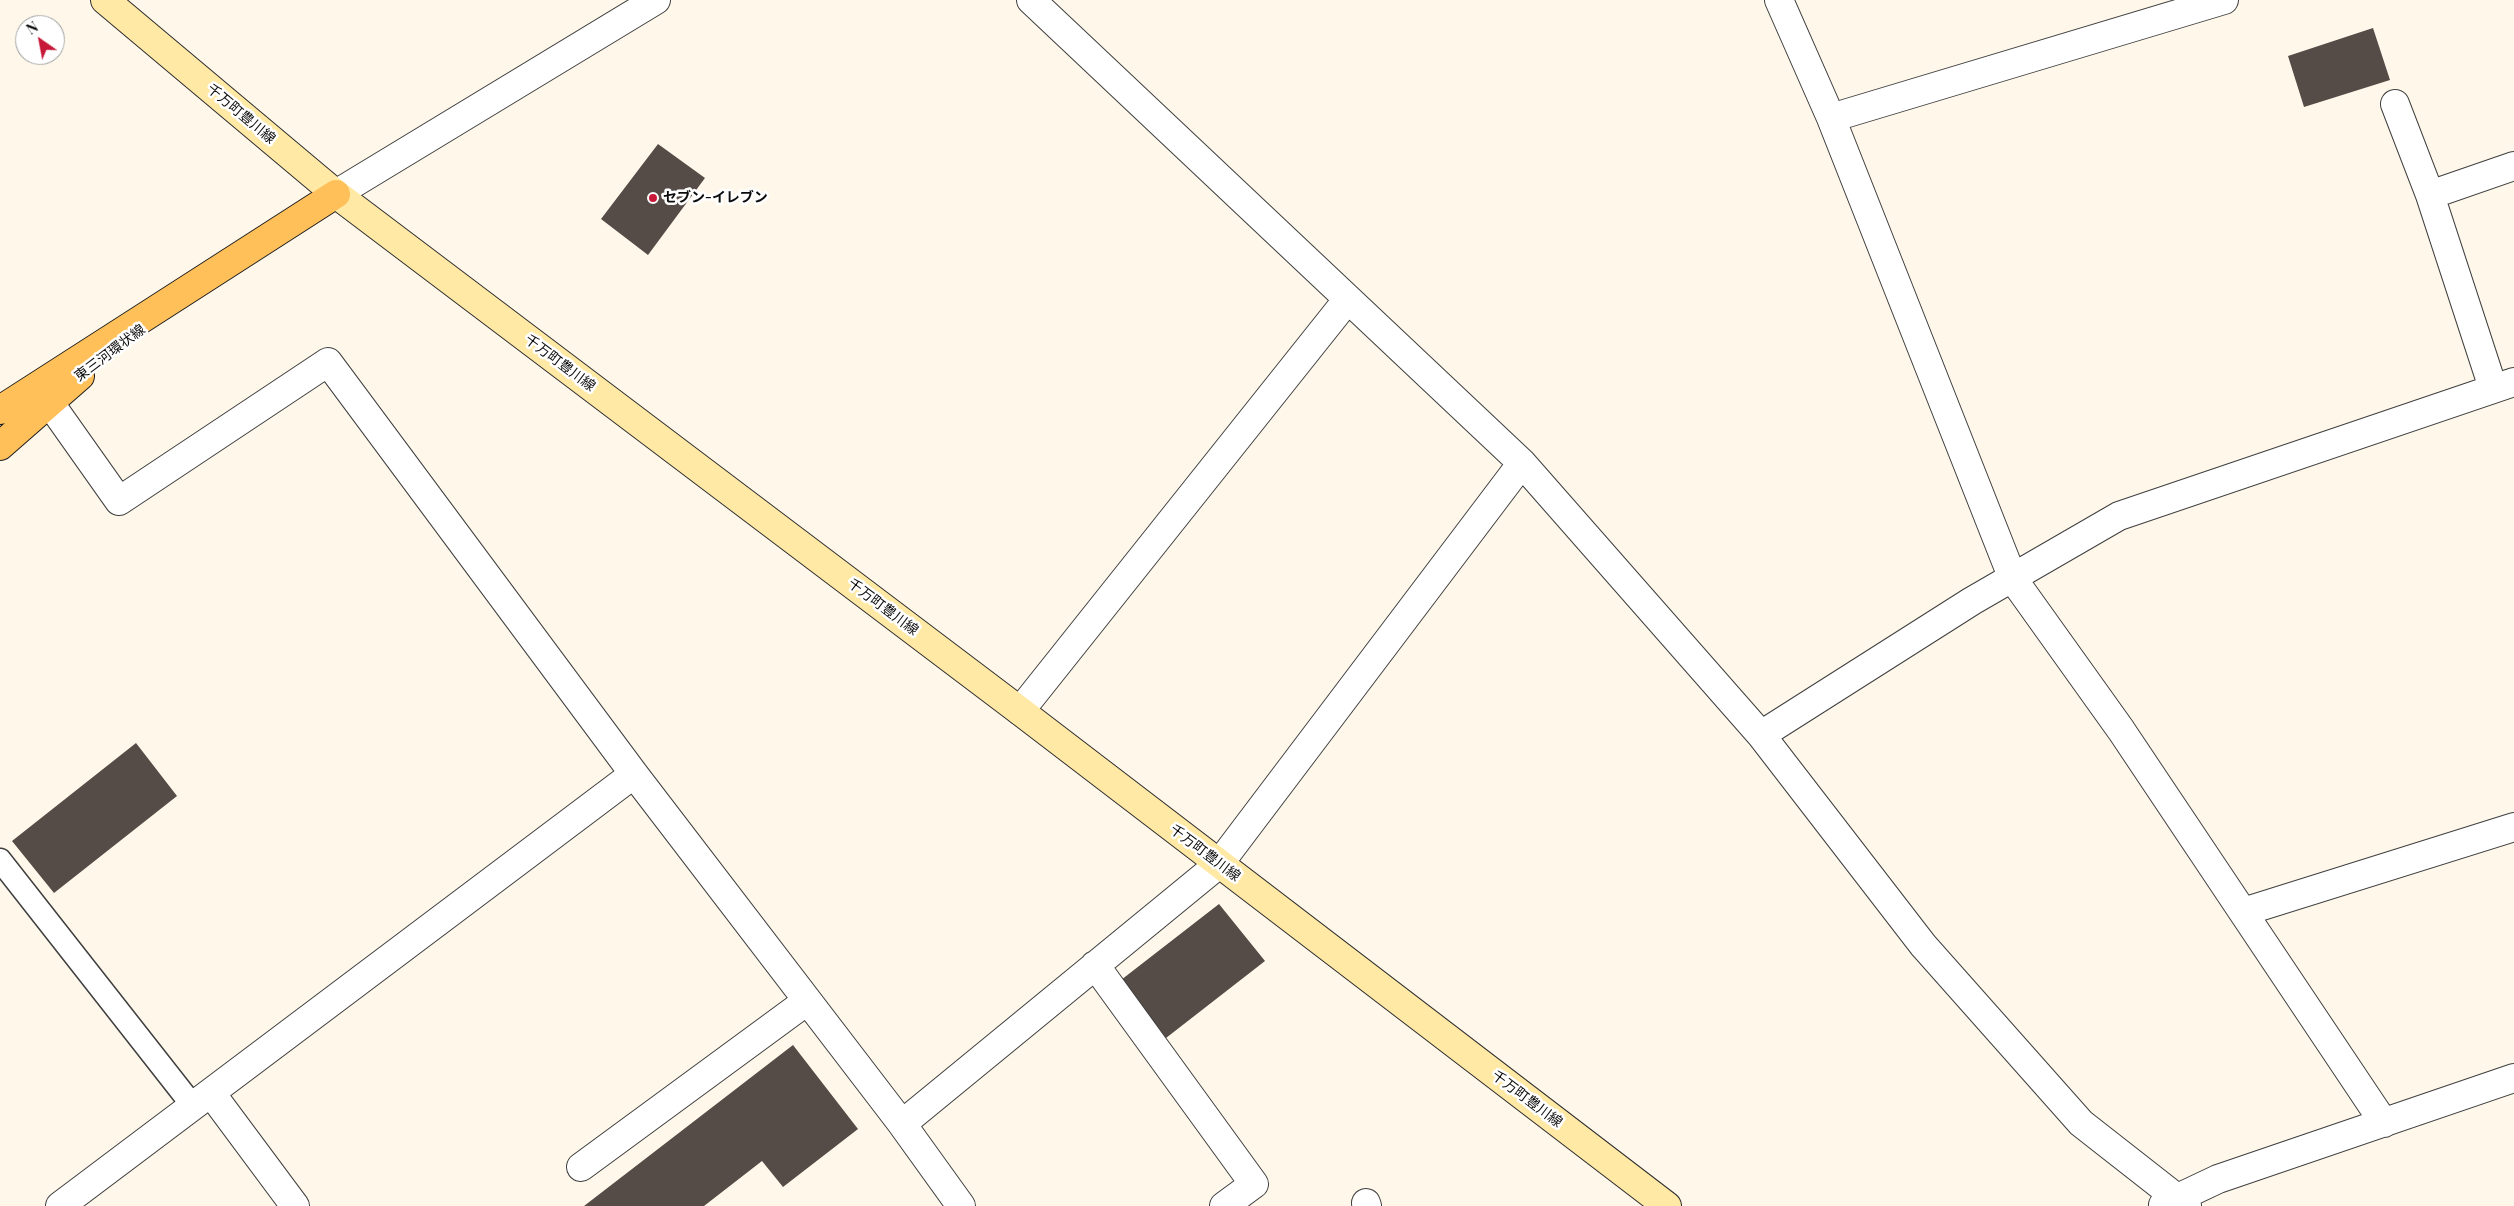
<!DOCTYPE html>
<meta charset="utf-8">
<style>
body{margin:0}
#map{position:relative;width:2514px;height:1206px;overflow:hidden;background:#fff8ea;font-family:"Playfair Display",serif}
canvas{display:block}
.north{position:absolute;left:15px;top:15px;width:50px;height:50px;box-sizing:border-box;background:#fff;border:1px solid #9e9e9e;border-radius:50%;rotate:327deg;font-size:14px;font-weight:700;line-height:20px;text-align:center;color:#0c0c0c}
.north::after{content:'';display:block;margin:auto;width:18px;height:22px;background:#c71839;clip-path:polygon(50% 0,100% 100%,50% 72%,0 100%)}
</style>
<div id="map">
<canvas width="2514" height="1206"></canvas>
<div class="north">N</div>
</div>
<script>
const c = document.querySelector('canvas').getContext('2d');
c.lineJoin = 'round';
function fill(path, color) { c.fillStyle = color; c.fill(path, 'evenodd'); }
function stroke(path, color, width, dash) { c.strokeStyle = color; c.lineWidth = width; c.lineCap = dash ? 'butt' : 'round'; c.setLineDash(dash || []); c.stroke(path); }
function write(font, color, halo, rows, align = 'center') {
  c.font = font + ' "Playfair Display","Noto Sans JP",serif'; c.lineWidth = 5; c.setLineDash([]); c.textBaseline = 'middle'; c.strokeStyle = halo; c.fillStyle = color; for (const [text, x, y, turn = 0] of rows) {
    c.save(); c.translate(x, y); c.rotate((+turn || 0) * Math.PI / 180); c.textAlign = isNaN(turn) ? turn : align; if (halo) c.strokeText(text, 0, 0); c.fillText(text, 0, 0); c.restore();
  }
}
const building = new Path2D(`
 M2373,28l17,52 -86,27 -16,-51z
 M658,144l47,34 -57,77 -47,-36z
 M136,743l41,53 -123,97 -42,-52z
 M1219,904l46,57 -99,77 -45,-58z
 M793,1045l65,84 -75,58 -21,-26 -58,45h-120z`);
const service = new Path2D(`
 M0,860l193,246`);
const minor = new Path2D(`
 M1031,0l491,463 239,272 162,210 158,178 106,83
 M1779,0l52,118 182,461 108,151 263,393
 M2395,104l35,91 63,193
 M1831,118l393,-118
 M2430,195l84,-29
 M49,402l70,99 209,-139 306,412 268,350 59,82
 M1020,711l328,-412
 M1761,735l211,-134 147,-85 395,-134
 M2243,912l271,-85
 M1095,965l159,219 -30,22
 M211,1093l84,113
 M902,1124l317,-260 303,-401
 M581,1167l226,-166
 M1366,1203l1,3
 M2163,1205l55,-26 296,-101
 M60,1206l574,-432`);
const tertiary = new Path2D(`
 M336,194l320,-194`);
const secondary = new Path2D(`
 M105,0l231,194 684,517 647,495`);
const primary = new Path2D(`
 M0,410l336,-216
 M0,446l80,-70`);
const markers = [
 [653,198,5,"#c71839"]
];
const streetNames = [
 ["千万町豊川線",241,114,40],
 ["東三河環状線",110,353,-37],
 ["千万町豊川線",560,363,37],
 ["千万町豊川線",883,607,37],
 ["千万町豊川線",1205,853,37],
 ["千万町豊川線",1527,1099,37]
];
const poiNames = [
 ["セブン-イレブン",663,198]
];
fill(building, '#554b47');
stroke(service, '#3f3f3f', 25);
stroke(minor, '#3f3f3f', 30);
stroke(tertiary, '#3f3f3f', 30);
stroke(secondary, '#2e2e2e', 30);
stroke(primary, '#1d1d1d', 30);
stroke(service, '#fff', 22);
stroke(minor, '#fff', 28);
stroke(tertiary, '#fff', 28);
stroke(secondary, '#ffe9a5', 28);
stroke(primary, '#ffc05a', 28);
for (const [x, y, r, color] of markers) { const dot = new Path2D(); dot.arc(x, y, r, 0, 2 * Math.PI); c.fillStyle = color; c.fill(dot); stroke(dot, '#fff', 2); }
write('14px', '#0c0c0c', '#fff', streetNames);
write('bold 14px', '#0c0c0c', '#fff', poiNames, 'left');
</script>
